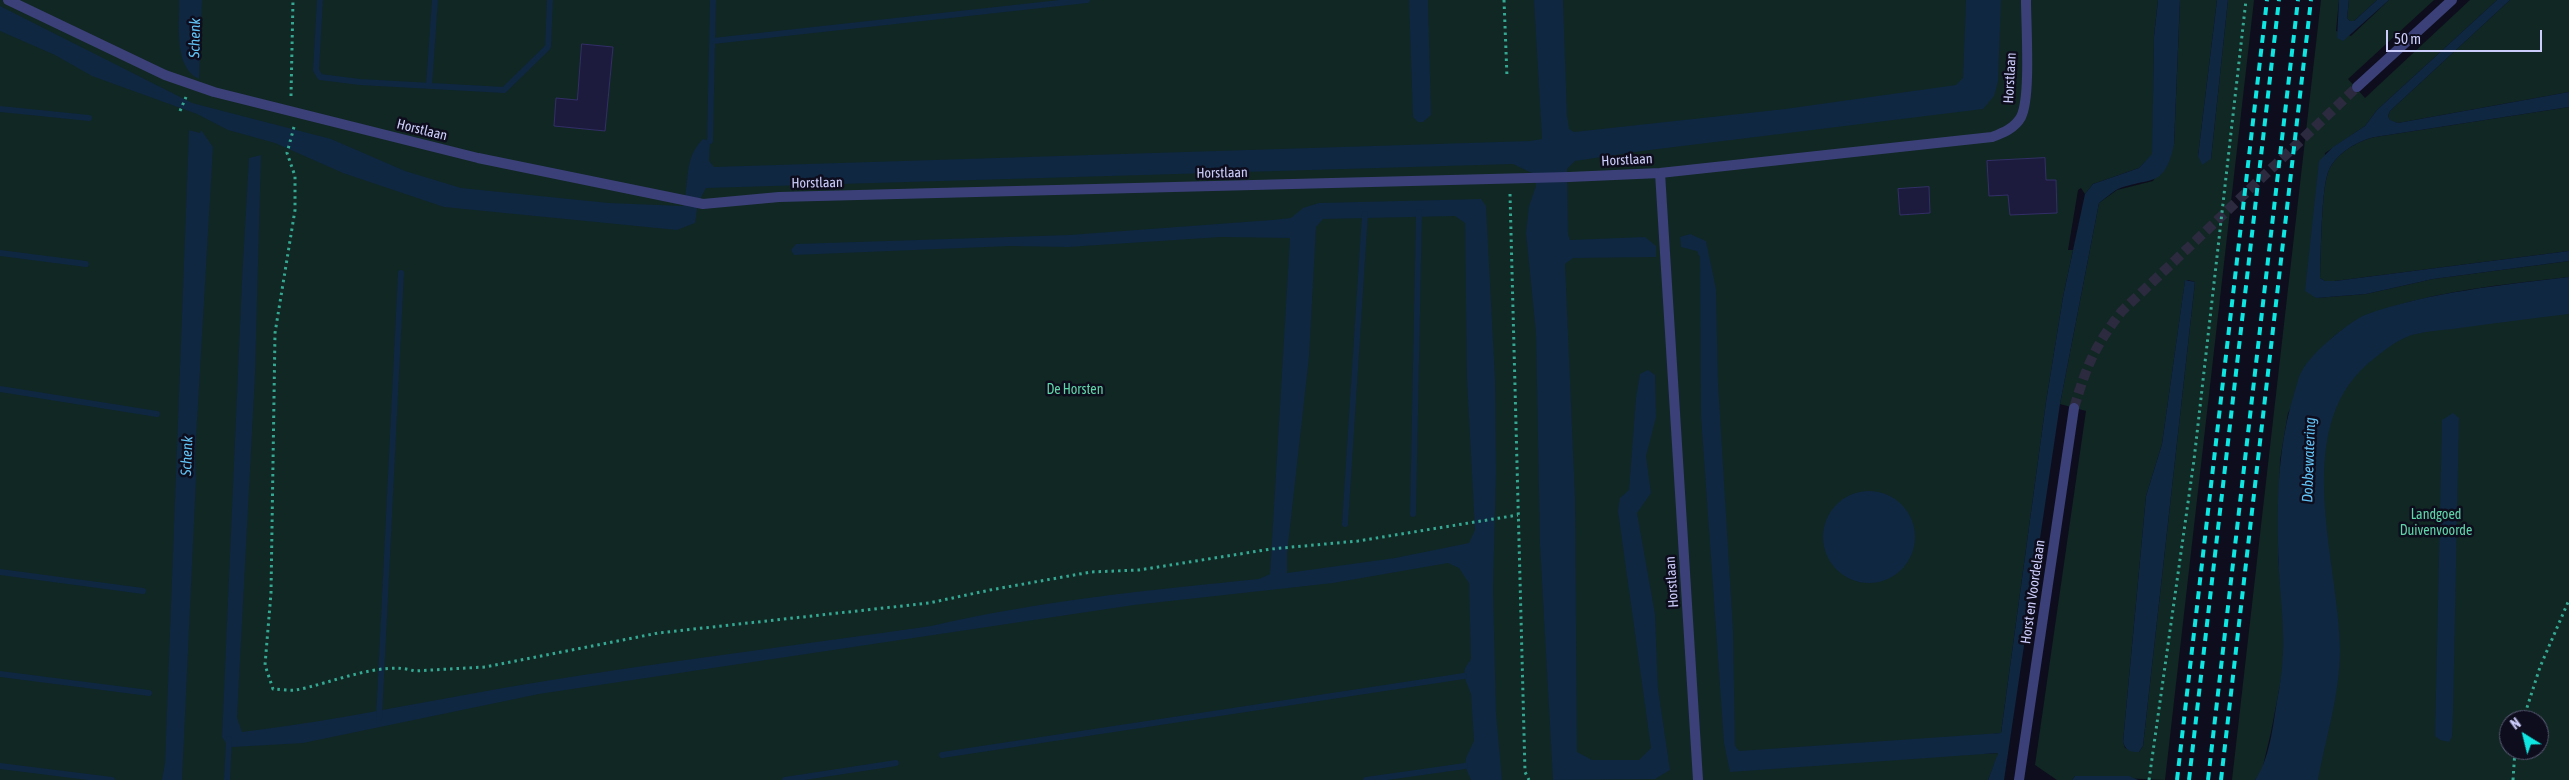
<!DOCTYPE html>
<style>
body{margin:0}
#map{position:relative;width:2569px;height:780px;overflow:hidden;background:#0e0d1d;font-family:"Asap Condensed",sans-serif}
canvas{display:block}
.north{position:absolute;left:2499px;top:710px;width:50px;height:50px;box-sizing:border-box;background:#0e0d1d;border:1px solid #5a5a76;border-radius:50%;rotate:324deg;font-size:14px;font-weight:700;line-height:20px;text-align:center;color:#cdcdfc}
.north::after{content:'';display:block;margin:auto;width:18px;height:22px;background:#0fe6e1;clip-path:polygon(50% 0,100% 100%,50% 72%,0 100%)}
.scale{position:absolute;left:2386px;top:30px;width:156px;height:22px;box-sizing:border-box;border:2px solid #cdcdfc;border-top:0;padding-left:6px;font-size:15px;line-height:18px;white-space:nowrap;color:#cdcdfc;-webkit-text-stroke:4px #0e0d1d;paint-order:stroke}
</style>
<div id="map">
<canvas width="2569" height="780"></canvas>
<div class="north">N</div>
<div class="scale">50 m</div>
</div>
<script>
const c = document.querySelector('canvas').getContext('2d');
c.lineJoin = 'round';
function fill(path, color) { c.fillStyle = color; c.fill(path, 'evenodd'); }
function stroke(path, color, width, dash) { c.strokeStyle = color; c.lineWidth = width; c.lineCap = dash ? 'butt' : 'round'; c.setLineDash(dash || []); c.stroke(path); }
function write(font, color, halo, rows, align = 'center') {
  c.font = font + ' "Asap Condensed",sans-serif'; c.lineWidth = 5; c.setLineDash([]); c.textBaseline = 'middle'; c.strokeStyle = halo; c.fillStyle = color; for (const [text, x, y, turn = 0] of rows) {
    c.save(); c.translate(x, y); c.rotate((+turn || 0) * Math.PI / 180); c.textAlign = isNaN(turn) ? turn : align; if (halo) c.strokeText(text, 0, 0); c.fillText(text, 0, 0); c.restore();
  }
}
const green = new Path2D(`
 M0,0h2158l-4,36 -1,118 -14,14 -46,16 -8,10 -4,-6 -3,2 -10,60h5l-10,47 -17,105 -45,331 -16,2 -3,19 17,-1 -11,27h-1988z
 M2180,0h37l-19,156 13,3 17,-159h26l-89,780 -90,-4 -3,4h-15l-22,-15 51,-354 -26,-7 39,-201 18,-13 36,-9 21,-36zM2188,280l7,2 -52,464 -4,6 -14,-4 -2,-6 23,-246 16,-52 23,-163z
 M2321,0h18l-3,31 15,5 38,-36h45l-86,79 17,19 105,-98h27l-120,110 -12,16 -40,27 -9,145 50,-4 67,-15 136,-18v16c-65,8 -190,17 -238,62l-43,74 -8,47 -2,97 7,70 -1,37 -13,68 -9,38 -7,10h-23z
 M2349,0h28l-23,21h-4l-3,-3z
 M2510,0h59v92l-171,31 -8,-2 -2,-5 2,-5z
 M2569,107v144l-234,30h-10l-5,-3c1,-22 1,-92 9,-108 8,-17 28,-29 46,-33z
 M2569,303v477h-274l15,-358 49,-77zM2509,720h30v30h-30z`);
const water = new Path2D(`
 M179,0h23l-3,79c-26,-12 -19,-54 -20,-79z
 M1409,0h19l3,115 -8,7h-5l-5,-5z
 M1534,0h29l4,116 2,13 5,3 211,-23 171,-24 7,-7 3,-78h35l-3,82 -4,14 -11,13 -341,42 -67,10 -8,8 1,65 2,6 75,-3 11,9v11l-83,1 -8,6 10,233 2,255 15,8h47l12,-12 -33,-237 2,-13 9,-8 7,-92 4,-24 8,-4 7,5 1,42 -10,39 5,37 -14,20 18,101 3,75 12,81 -15,9 -102,1 -13,-235 -4,-212 -10,-100 3,-27 7,-20v-11l-23,-11 -807,24 -8,15 -3,20 -18,7 -10,-1 -223,-22 -101,-34 -68,-30 -47,-13 -31,-16 -105,-38 -37,-21 -55,-24v-25l192,97 139,36 74,32 56,17 148,15 74,3c7,-23 0,-48 20,-67l7,2 -1,20 5,6 816,-26 12,-2z
 M2158,0h22l-6,145c-10,44 -22,31 -56,44 -6,3 -13,10 -19,14l-39,201 -56,376h-16l10,-27 -268,19 -6,-29 -23,-327 -1,-159 -3,-6 -16,-4 -1,-10 10,-3 16,7 10,48 2,94 15,247 2,116 4,5 262,-18 45,-331 17,-105 22,-103 8,-10 46,-16 13,-14 2,-118z
 M2217,0h11l-17,159 -9,6 -4,-9z
 M2339,0h10l-2,18 3,3h4l23,-21h12l-46,41 -6,-3z
 M2497,0h13l-120,111 -2,5 2,4 8,3 171,-31v15l-194,30c-18,4 -38,16 -46,33 -8,16 -8,86 -9,108l5,3h10l234,-30v10l-136,18 -67,15 -50,4 -11,-7 14,-130 14,-14 32,-21 12,-16z
 M189,130l11,3 1,-3 12,17 -18,309 1,23 -14,301h-20l3,-17z
 M261,155l-6,220 -18,343 5,14c100,-12 197,-34 297,-50 130,-21 261,-37 392,-56 107,-25 218,-36 328,-47l11,-5 20,-336 -69,-1 -153,10 -58,-1 -216,9 -3,-5 5,-6 273,-9 203,-15 19,-2 12,-10 16,-5 162,-4 5,7 9,173 1,93 -3,117 3,124 6,67h-31l-6,-14 1,-8 8,-17 -3,-47 -7,-18 1,-8 6,-9 -2,-76 -10,-15 -11,-5 -115,20 -199,22 -595,89 -236,49 -70,4 -6,-2 -5,-8 20,-457 7,-122zM1455,216l10,7 2,157 8,150 -6,13 -74,15 -108,15v-19l22,-197 7,-130 7,-8z
 M2569,277v37c-36,4 -72,9 -109,14 -15,2 -33,3 -48,7 -13,4 -26,14 -36,22 -89,66 -37,201 -36,293 0,44 -14,87 -22,130h-63c17,-25 18,-61 24,-90 10,-55 -1,-94 -1,-147 -1,-51 1,-100 16,-149 3,-8 4,-18 9,-25 9,-16 45,-47 62,-54 63,-23 138,-30 204,-38z
 M2185,280l10,2 -52,464 -4,6c-9,0 -13,-1 -16,-10l23,-246 16,-52z
 M2453,413l6,5 -6,296 -1,23 -3,5 -9,-2 -5,-4 7,-316z
 M1823 537a46 46 0 1 1 92 0a46 46 0 1 1-92 0Z
 M2075,776h54l9,4h-66z`);
const stream = new Path2D(`
 M320,0l-4,70 4,7 40,5 144,8 44,-43 2,-47
 M713,41l374,-41
 M429,86l6,-86
 M0,109l89,9
 M710,141l3,-141
 M0,253l86,11
 M0,389l157,25
 M1413,514l6,-302
 M1345,524l20,-310
 M0,572l143,19
 M0,674l149,19
 M379,718l22,-445
 M942,755l522,-79
 M0,766l112,14
 M227,780l2,-41
 M785,780l111,-17
 M1366,780l99,-14`);
const building = new Path2D(`
 M582,44l31,3 -8,84 -51,-5 2,-28 21,2z
 M2045,158l1,22h10l1,33 -47,2 -2,-20 -19,1 -2,-35z
 M1929,187l1,26 -30,2 -2,-26z`);
const streetTunnel = new Path2D(`
 M2074,408c13,-43 20,-61 48,-97l235,-224`);
const path = new Path2D(`
 M1504,0l3,77
 M291,96l2,-96
 M180,111l6,-14
 M294,127l-7,26 8,23v34l-20,123 -4,260 -6,72 8,24c7,0 16,2 23,1 33,-6 87,-30 118,-19l71,-4 173,-34 271,-30 61,-13 101,-18 48,-2 132,-21 87,-8 160,-26
 M1510,194l15,578 4,8
 M2523,720l17,-53 29,-67
 M2149,780l45,-320 52,-460
 M2513,780l2,-30`);
const street = new Path2D(`
 M8,0l157,75 49,17 264,66 225,46 76,-7 790,-20 91,-4 332,-36c11,-4 23,-9 29,-20 10,-19 5,-91 5,-117
 M2357,87l95,-87
 M1660,173l38,607
 M2019,780l55,-372`);
const rail = new Path2D(`
 M2177,780l90,-780
 M2189,780l90,-780
 M2208,780l90,-780
 M2221,780l90,-780`);
const streetNames = [
 ["Horstlaan",2010,78,-87],
 ["Horstlaan",422,130,14],
 ["Horstlaan",1627,160,-3],
 ["Horstlaan",1222,173,-1],
 ["Horstlaan",817,183,-1],
 ["Horstlaan",1672,582,-94],
 ["Horst en Voordelaan",2033,592,-82]
];
const parkNames = [
 ["De Horsten",1075,390],
 ["Landgoed",2436,515],
 ["Duivenvoorde",2436,531]
];
const waterNames = [
 ["Schenk",195,38,-89],
 ["Schenk",187,456,-88],
 ["Dobbewatering",2309,460,-88]
];
fill(green, '#112723');
fill(water, '#0f2740');
stroke(stream, '#0f2740', 6);
fill(building, '#1d1b3d');
stroke(building, '#322e67', 1);
stroke(streetTunnel, '#2b2a3e', 10, [10, 5]);
stroke(path, '#35a893', 3, [2.5, 4]);
stroke(street, '#3b4079', 10);
stroke(rail, '#0fe6e1', 4, [8, 6]);
write('14px', '#cdcdfc', '#0e0d1d', streetNames);
write('14px', '#5fd6a9', '#0e0d1d', parkNames);
write('italic 15px', '#62c3f5', '#0e0d1d', waterNames);
</script>
